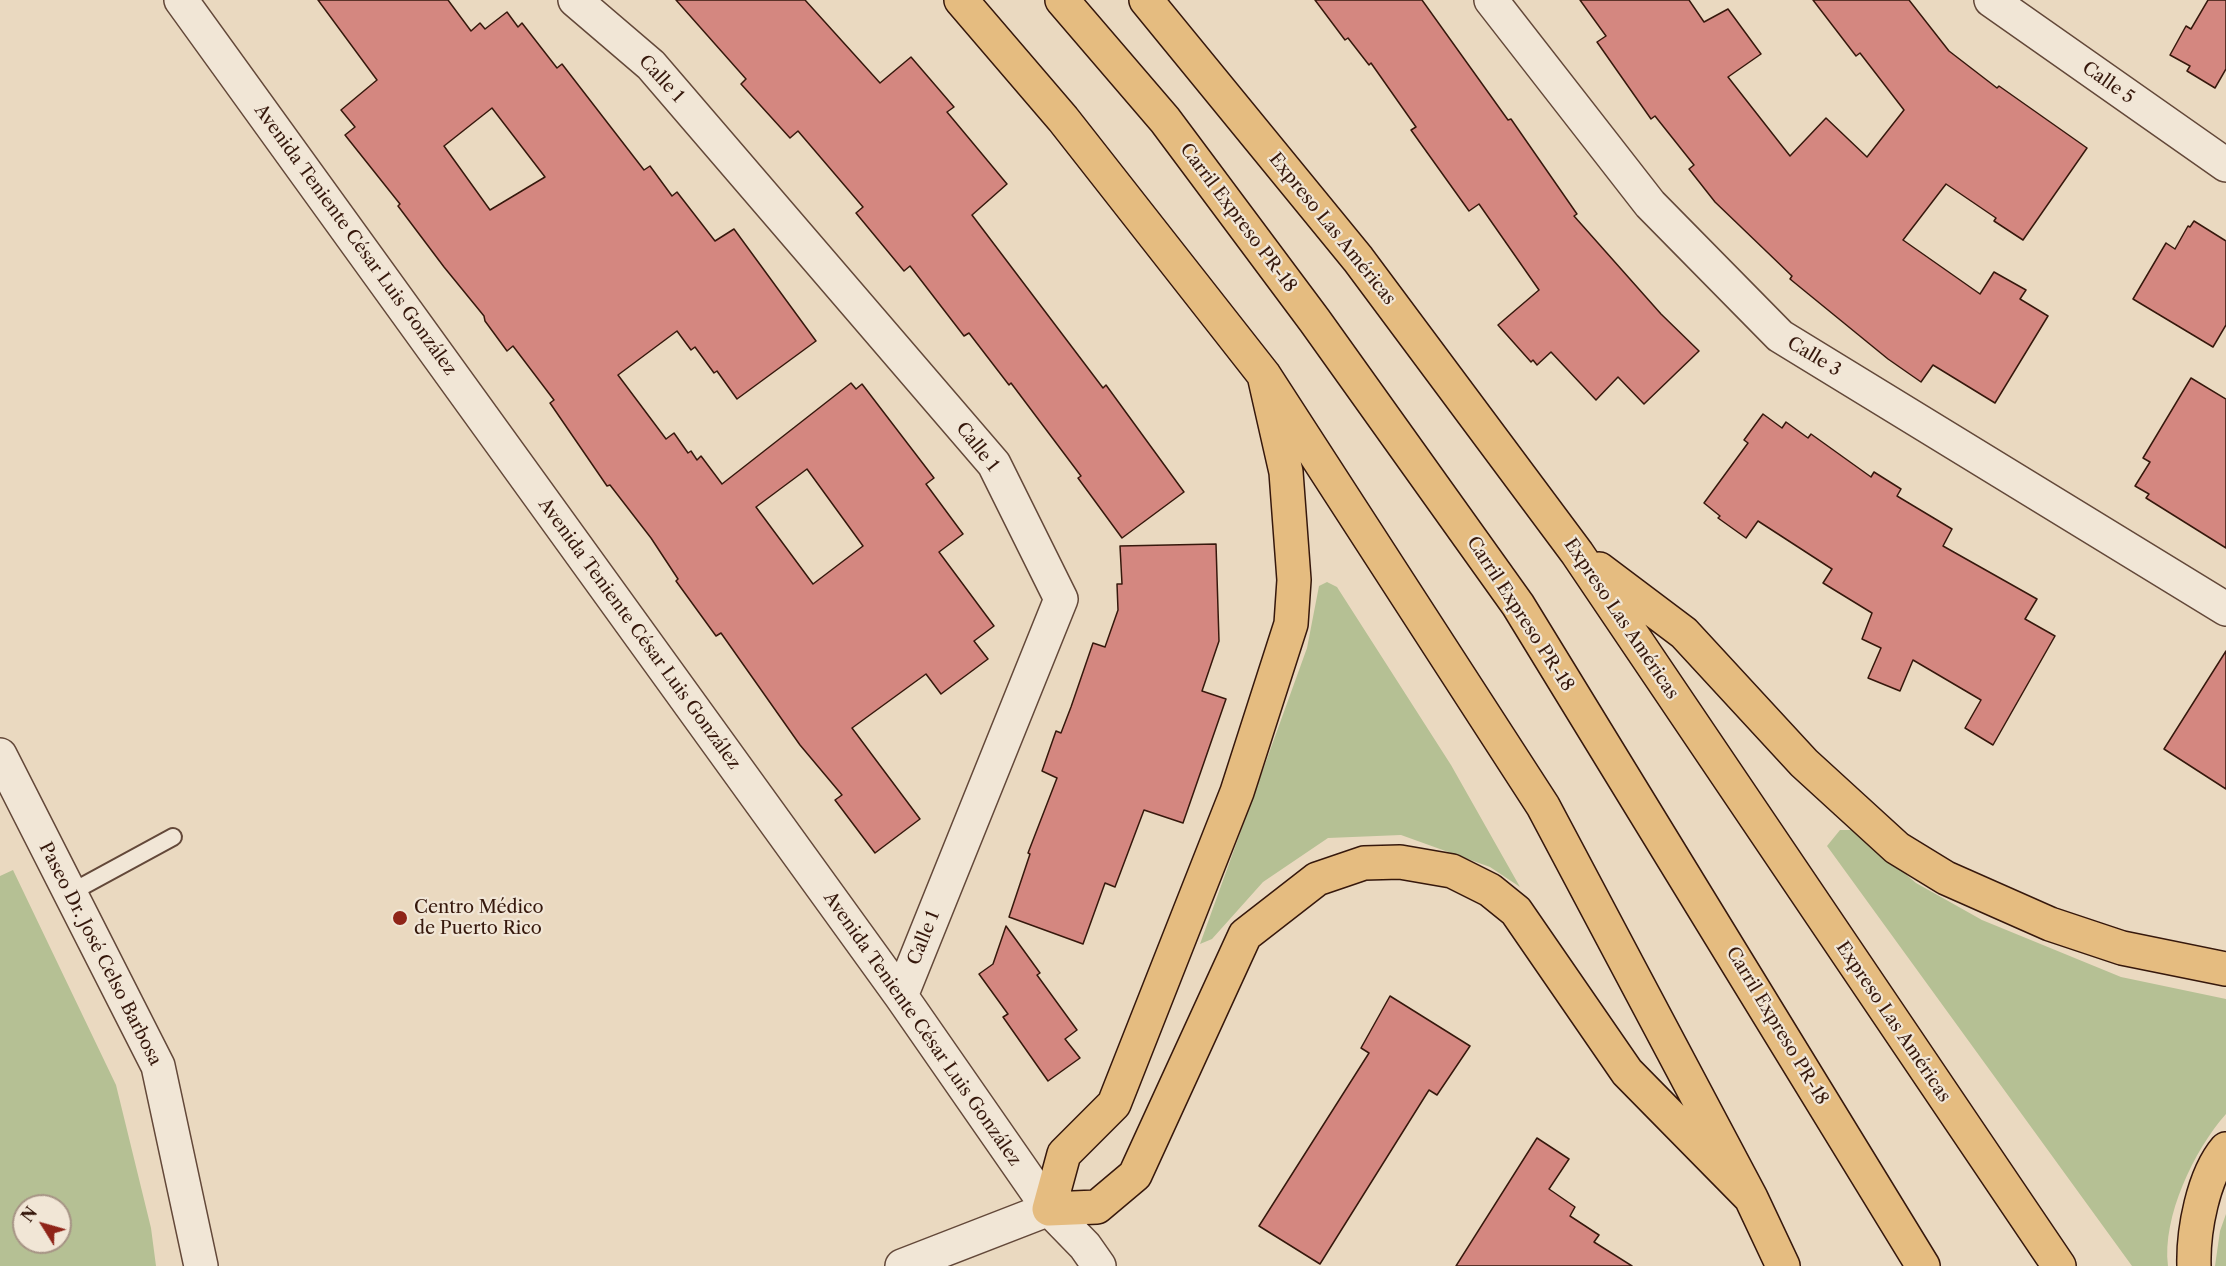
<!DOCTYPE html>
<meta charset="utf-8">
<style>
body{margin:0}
#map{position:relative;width:2226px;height:1266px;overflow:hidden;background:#ead9c0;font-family:"Libre Caslon Text",serif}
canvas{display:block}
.north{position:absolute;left:12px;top:1194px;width:60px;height:60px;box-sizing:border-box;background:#f1e6d6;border:2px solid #a69485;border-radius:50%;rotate:307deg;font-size:16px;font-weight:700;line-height:24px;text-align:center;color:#36180c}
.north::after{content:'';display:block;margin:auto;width:21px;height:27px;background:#8f2418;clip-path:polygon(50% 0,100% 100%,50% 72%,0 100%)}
</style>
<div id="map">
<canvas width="2226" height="1266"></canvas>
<div class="north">N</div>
</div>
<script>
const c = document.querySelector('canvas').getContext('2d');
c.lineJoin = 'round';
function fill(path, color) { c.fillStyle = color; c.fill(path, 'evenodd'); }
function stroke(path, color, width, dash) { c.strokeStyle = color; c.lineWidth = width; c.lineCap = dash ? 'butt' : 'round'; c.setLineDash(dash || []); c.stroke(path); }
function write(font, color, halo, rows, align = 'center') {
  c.font = font + ' "Libre Caslon Text",serif'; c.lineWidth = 4.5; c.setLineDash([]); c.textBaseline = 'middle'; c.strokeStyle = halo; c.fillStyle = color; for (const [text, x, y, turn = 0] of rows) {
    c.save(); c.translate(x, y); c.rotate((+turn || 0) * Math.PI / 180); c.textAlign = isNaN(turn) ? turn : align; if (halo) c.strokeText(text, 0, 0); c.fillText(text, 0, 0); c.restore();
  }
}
const green = new Path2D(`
 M1327,582l10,5 114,178 69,122 -30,-20 -89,-32 -73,3 -65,44 -51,57 -12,5 107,-296 12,-62z
 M1840,830h14l62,53 66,37 139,57 105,22v115c-32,36 -64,103 -58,152h-36l-305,-420z
 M13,870l103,215 35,143 5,38h-156v-390zM24,1206h36v36h-36z
 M2226,1214v52h-11l5,-35z`);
const building = new Path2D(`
 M318,0h130l23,31 9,-8 5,6 22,-17 11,15 4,-4 35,45 5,-4 82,106 6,-4 22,30 5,-4 38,49 19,-12 82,112 -79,58 -20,-28 -3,2 -19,-26 -4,3 -14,-19 -59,44 48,64 8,-6 14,20 3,-2 6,9 4,-4 21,28 129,-101 5,6 6,-5 72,94 -8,6 37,50 -24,18 55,74 -20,15 14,18 -47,35 -15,-20 -74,54 68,91 -45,34 -40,-53 7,-5 -42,-50 -79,-112 -5,3 -40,-55 2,-2 -27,-41 -41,-53 -3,1 -57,-83 4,-3 -41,-54 -6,5 -22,-30 -1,-5 -40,-49 -46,-61 2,-2 -55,-69 10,-8 -14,-17 36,-30zM492,108l53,69 -55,33 -46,-64zM807,469l56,77 -50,38 -57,-77z
 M676,0h129l75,83 31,-26 43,50 -7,5 60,72 -35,31 131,173 3,-3 78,107 -62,46 -44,-60 3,-2 -70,-93 -2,2 -40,-52 -5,3 -54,-70 -6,5 -48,-58 7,-6 -65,-76 -8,7 -49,-54 5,-5z
 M1315,0h107l86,120 3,-1 66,95 -3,2 87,98 38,37 -55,53 -26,-27 -22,23 -45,-48 -14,13 -4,-5 -2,2 -33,-37 41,-35 -60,-86 -10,7 -58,-81 5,-3 -45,-64 -2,2 -21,-27 -3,2z
 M1580,0h109l15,22 24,-13 33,45 -33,23 62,79 36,-38 41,39 37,-47 -44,-57 -4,3 -43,-56h96l40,51 48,37 2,-2 88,62 -64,92 -29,-19 2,-3 -50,-34 -43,56 77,54 14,-22 32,18 -6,9 28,17 -53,87 -62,-38 -12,17 -33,-23 -98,-80 2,-3 -77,-74 -26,-33 5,-4 -39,-49 -4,3 -54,-77 9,-6z
 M2208,0h18v69l-11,19 -28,-17 3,-5 -20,-11 16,-29 5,3z
 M2194,221l32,20v84l-13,22 -80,-48 33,-56 9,6 13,-23 2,1z
 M2191,378l35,21v149l-80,-50 3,-4 -14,-8 15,-24 -7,-4z
 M1763,414l19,14 4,-6 22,16 3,-4 60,43 3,-5 27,17 -4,7 55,33 -9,17 94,53 -12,20 30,17 -62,109 -28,-17 16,-28 -68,-40 -13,31 -32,-13 13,-30 -19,-9 10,-26 -49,-30 9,-14 -74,-48 -12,17 -28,-20 2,-2 -16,-13 44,-60 -4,-3z
 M1216,544l3,97 -17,50 24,8 -43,124 -39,-13 -29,77 -10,-4 -22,61 -74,-27 21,-63 -2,-1 29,-75 -15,-7 14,-40 5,2 10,-26 22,-64 12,4 13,-37 -1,-26h5l-2,-38z
 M2226,651v138l-62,-40z
 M1006,926l34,47 -3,2 40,55 -12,9 15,19 -32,23 -45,-64 5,-3 -29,-40 14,-10z
 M1390,996l80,50 -33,49 -8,-5 -109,174 -61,-38 110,-173 -8,-5z
 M1537,1138l32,21 -20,30 26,18 -5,9 29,19 -5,7 38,24h-176z`);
const service = new Path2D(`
 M70,893l103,-56`);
const minor = new Path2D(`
 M181,0l720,996 148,213 36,37 14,20
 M575,0l76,65 343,399 67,135 -160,397
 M1491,0l159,204 130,132 446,273
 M1991,0l235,165
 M0,755l158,311 43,200
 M902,1266l147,-57`);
const motorway = new Path2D(`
 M961,0l102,119 201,256 279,431 208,392 32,68
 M1062,0l103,120 150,201 203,284 405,661
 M1146,0l212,259 219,294 482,713
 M1264,375l22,97 8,108 -3,44 -54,168 -123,312 -50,50 -15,55 48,-2 38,-32 110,-240 72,-56 47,-16 36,-1 52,9 38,19 26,21 111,161 124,126
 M1599,569l85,64 120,130 93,85 49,30 104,46 72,24 104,21
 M2194,1266c-1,-35 9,-90 32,-117`);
const markers = [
 [400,918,8,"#8f2418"]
];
const streetNames = [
 ["Calle 1",661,79,47],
 ["Calle 5",2108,83,35],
 ["Carril Expreso PR-18",1238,218,53],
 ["Expreso Las Américas",1332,229,51],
 ["Avenida Teniente César Luis González",355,240,54],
 ["Calle 3",1814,357,31],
 ["Calle 1",977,447,52],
 ["Carril Expreso PR-18",1520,614,57],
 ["Expreso Las Américas",1621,619,56],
 ["Avenida Teniente César Luis González",639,634,54],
 ["Calle 1",924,938,-68],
 ["Paseo Dr. José Celso Barbosa",100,954,63],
 ["Expreso Las Américas",1893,1022,56],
 ["Carril Expreso PR-18",1777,1026,59],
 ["Avenida Teniente César Luis González",922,1029,55]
];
const poiNames = [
 ["Centro Médico",414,908],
 ["de Puerto Rico",414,929]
];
fill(green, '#b5c094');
fill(building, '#d48780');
stroke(building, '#36180c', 1.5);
stroke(service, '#634839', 20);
stroke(minor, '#634839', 36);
stroke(motorway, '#36180c', 36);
stroke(service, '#f1e6d6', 16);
stroke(minor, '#f1e6d6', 33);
stroke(motorway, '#e5bc80', 33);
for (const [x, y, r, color] of markers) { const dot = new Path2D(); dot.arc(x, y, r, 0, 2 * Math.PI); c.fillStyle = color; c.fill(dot); stroke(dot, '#f1e6d6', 2); }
write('18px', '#36180c', '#f1e6d6', streetNames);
write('18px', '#36180c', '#f1e6d6', poiNames, 'left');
</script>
